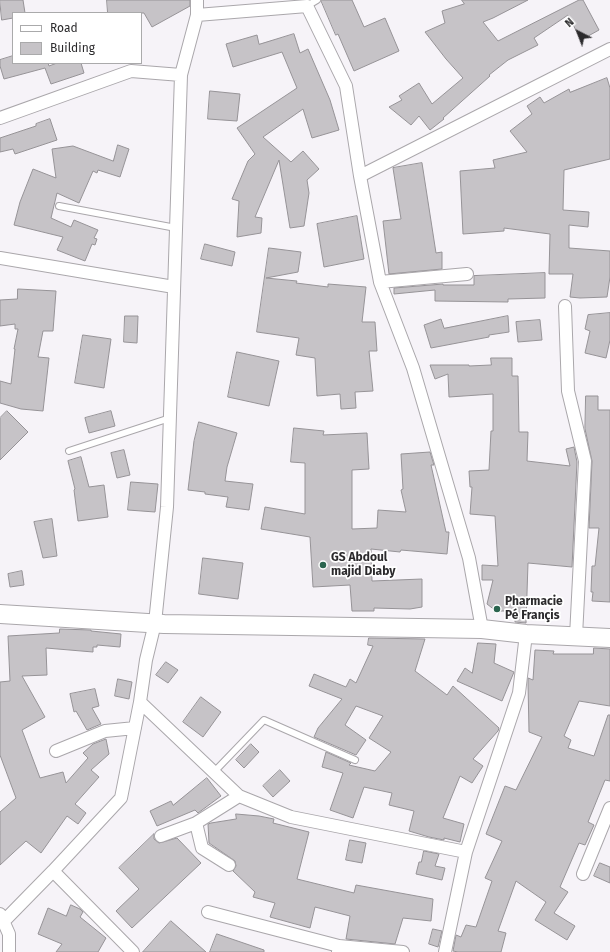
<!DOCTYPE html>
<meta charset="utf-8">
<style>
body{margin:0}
#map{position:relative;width:610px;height:952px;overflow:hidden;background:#f6f3f8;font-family:"Fira Sans",sans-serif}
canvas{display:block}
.legend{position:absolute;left:12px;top:12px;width:130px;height:52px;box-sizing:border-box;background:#fff;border:1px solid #aaaaab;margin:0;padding:5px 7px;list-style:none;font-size:12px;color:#2b2a2c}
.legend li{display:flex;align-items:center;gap:8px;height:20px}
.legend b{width:20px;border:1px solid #aaaaab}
.north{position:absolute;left:558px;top:12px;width:40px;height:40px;-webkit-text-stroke:3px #fff;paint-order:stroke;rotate:318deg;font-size:11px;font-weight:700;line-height:16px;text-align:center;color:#2b2a2c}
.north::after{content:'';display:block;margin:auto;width:14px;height:18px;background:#2b2a2c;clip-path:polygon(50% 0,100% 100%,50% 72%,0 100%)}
</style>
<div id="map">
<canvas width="610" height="952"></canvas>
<ul class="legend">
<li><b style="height:5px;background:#fff"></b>Road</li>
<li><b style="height:11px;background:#c6c3c7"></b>Building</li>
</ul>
<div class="north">N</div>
</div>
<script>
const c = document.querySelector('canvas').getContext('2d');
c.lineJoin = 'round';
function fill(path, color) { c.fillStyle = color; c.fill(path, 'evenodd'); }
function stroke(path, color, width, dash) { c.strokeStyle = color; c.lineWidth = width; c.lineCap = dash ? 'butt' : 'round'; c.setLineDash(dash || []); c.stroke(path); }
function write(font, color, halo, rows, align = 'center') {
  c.font = font + ' "Fira Sans",sans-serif'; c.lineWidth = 3.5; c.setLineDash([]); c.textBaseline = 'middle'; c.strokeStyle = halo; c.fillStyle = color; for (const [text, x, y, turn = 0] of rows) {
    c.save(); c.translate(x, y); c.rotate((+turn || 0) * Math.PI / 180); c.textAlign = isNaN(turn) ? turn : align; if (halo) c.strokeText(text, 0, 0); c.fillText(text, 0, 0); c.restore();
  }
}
const building = new Path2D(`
 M0,0h23l2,13h-12v5l-11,2z
 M107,0h83v6l-38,21 -8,-14h-36z
 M321,0h31l12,27 21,-9 14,33 -45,20 -16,-37 -2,1z
 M462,0h66l-35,18 -10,4 15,19 81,-41h4l16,30 -18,10 -13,-25 -34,23 4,7 -30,15 -19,15 1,1 -47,42 1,1 -14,11 -11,-14 -8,9 -22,-18 13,-7 -3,-4 20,-13 13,21 31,-26 -17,-19 -21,-27 20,-9 -3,-12 22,-7z
 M294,34l6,19 8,-4 22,51 9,30 -27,8 -9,-29 -40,28 28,25 12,-11 16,18 -12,11 2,13 -5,33 -14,2 -11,-68 -24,57 7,1 -1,15 -24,4 2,-36 -7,-2 16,-38 7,-7 -18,-26 60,-40 -15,-36 -49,15 -7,-23 31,-9 2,9z
 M13,56v7h35l1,3 8,-3h24l3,10 -33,11 -6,-16 -41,11 -4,-13v-6z
 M607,78l3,10v71l-46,11 -1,40 26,2 -1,15 -19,-2v23l41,3v26l-3,20 -27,1 -10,-1 3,-23h-24l1,-40 -46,-6v3l-41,3 -3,-63 35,-3 -2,-8 34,-8 -17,-21 22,-17 -5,-8 13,-9 4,6 25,-14 1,3z
 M210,91l30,3 -3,27 -29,-2z
 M50,119l7,21 -42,14 -2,-5 -13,3v-14l36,-12v-2z
 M118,145l11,4 -9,28 -22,-7 -1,3 -4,-2 -14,32 -22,-10 -6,25 20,9 3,-7 24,10 -4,8 3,1 -2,6 -3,-1 -7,17 -28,-11 6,-13 -49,-12 6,-23 13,-33 23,9 -4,-29 21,-3 40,15z
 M422,163l14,90 6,-1v17l-53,5 -6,-53 18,-2 -8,-51z
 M357,216l7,43 -40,8 -7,-43z
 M205,244l30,8 -3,14 -31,-7z
 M269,248l32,4 -3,20 -32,6 31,3 -1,2 32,4v-3l38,3 -4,35h13l2,29h-8l4,40 -18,1 1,16 -15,1 -1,-15 -23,2 -2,-38 -19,-3 3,-17 -42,-6z
 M545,273v25l-37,1v3l-73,-1v-11l-41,4v-6l49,-4v1h31v-9z
 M18,289l38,2 -3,40h-10l-5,26 11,1 -6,53 -22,-2 -21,-6v-22l11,3 4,-35h-1l4,-20h-3v-5l-15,2v-26l17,-1z
 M610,313v27l-4,18 -21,-5 5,-22 -5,-2 3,-14z
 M125,316h13l-1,27 -13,-1z
 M508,316l1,16 -20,3v2l-58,11 -7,-23 17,-6 3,9z
 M540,320l2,20 -24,2 -2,-20z
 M83,335l28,4 -7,49 -29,-5z
 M237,352l42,9 -10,45 -41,-9z
 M491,358h21v18h6l1,56h9l-1,29 43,5 -4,-17 8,-2 3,15 -5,105 -44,-4 -2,60 -11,-1v-11h-19l-9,-7 6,-24h-11v-15l16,1 -3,-50 -25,-2 2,-27h-2l-1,-16 20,-1 2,-39h2v-37l-44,3 -1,-23 -13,5 -5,-14h39v1l22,-1z
 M586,396h12v14h12v192l-18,-1 1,-9h-2l1,-26h3l4,-38h-10l3,-67 -7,-32z
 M7,411l21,21 -28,28v-42z
 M111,411l4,15 -26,7 -4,-15z
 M199,422l38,11 -10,34 -2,14 28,3 -4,26 -23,-3 2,-10 -23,-3v-2l-17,-2 6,-49z
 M294,428l30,3 -1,4 44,-2 2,36 -17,1v59l25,-1 1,-18 28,2 -5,-22 2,-1 -2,-35 29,-2 4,13h-3l15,67h3l-2,22 -46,-4 -1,2 -29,-3 1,32 50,-2v28l-12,2 -36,-1v3h-22l-2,-26 -37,2 -3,-50 -49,-8 4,-22 40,7v-51l-14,-1z
 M124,450l6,25 -13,3 -6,-25z
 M81,457l8,30 15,-2 4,32 -30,4 -4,-31 1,-1 -7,-28z
 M131,482l27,2 -3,28 -27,-2z
 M52,519l5,37 -14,2 -9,-36z
 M203,558l40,5 -5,36 -39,-5z
 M22,571l2,14 -14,2 -2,-13z
 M60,629l31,1v1l30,3 -1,13 -23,-2v2h-4v5l-47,-4 1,27 -25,1 23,41 -23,13 18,48 23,-6 3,11 22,-25 -5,-5 10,-9 13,-5 3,15 -18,16 8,7 -24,27 11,9 -8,11 -11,-8 -26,37 -15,-12 -26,24v-53l16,-14 -16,-43v-73l10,-1 -2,-45 51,-3z
 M369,638l56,1 -10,32 32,24 6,-9 46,42 -1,3 -25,28 10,7 -11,17 -12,-7 -17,42 21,6 -4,18 -16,-4v2l-15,-3 -20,-6 5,-20 -25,-6 3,-12 -28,-6 -11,31 -23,-8 13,-37 -21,-6 4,-15 25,11 -2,2 26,6 16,-19 -22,-14 14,-22 -27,-10 -11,19 21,15 -10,15 -42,-18 4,-9 24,-29 -33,-13 5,-12 32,13 4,-8 6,4 17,-37 -5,-1z
 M478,643l18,1 -2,19 20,9 -12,29 -45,-20 8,-13 7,5z
 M594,648l16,1v57l-31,-5 -15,35 7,4 -3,8 26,8 14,-41h2v66l-5,-1 -17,42 6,3 -9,20 -6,-2 -19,44 8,5 -14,21 21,13 -8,14 -32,-20 11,-18 -30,-21 -18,50 8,2 -5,19h-43l-5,-1 3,-16 5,2 5,-12 10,2 16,-46 -7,-3 17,-37 -16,-7 19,-48 11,4 26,-53 -13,-5 -1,-49v-5l5,2 2,-30 19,1 -1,3h40z
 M166,662l12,8 -10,13 -12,-8z
 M118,679l14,3 -3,17 -14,-3z
 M95,689l4,17 -7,2 9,16 -14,6 -11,-19 -2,1 -4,-18z
 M201,697l20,15 -18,25 -20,-15z
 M251,744l8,8 -15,16 -8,-8z
 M280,770l10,11 -17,16 -10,-11z
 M207,778l14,18 -23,17 -3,-3 -38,16 -7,-15 21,-10 2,4z
 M236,814l23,2 15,3 -1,4 36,9 -12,47 57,14 2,-8 77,14 -2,22 -28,-3 -8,26 -49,-5 4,-23 -35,-9 -5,21 -40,-11 5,-14 -22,-6 2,-5 -22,-21 3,-5 -1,-5 -26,-18 -1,-19 3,-1 25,-4z
 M154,834v5l5,4 18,-5 24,25 -69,65 -16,-17 23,-22 -20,-21z
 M350,840l16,3 -4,20 -16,-3z
 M424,851l15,3 -4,12 10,2 -3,12 -26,-6 3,-12h2z
 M600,863l10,4v16l-16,-7z
 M71,905l9,4 3,3 -3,5 26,21 -8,14h-42l6,-8 -24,-10 10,-26 18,8z
 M171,921l35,31h-63z
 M433,929l9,2 -4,16 -9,-3z
 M217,934l47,16v2h-54z`);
const lane = new Path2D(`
 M307,6l10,-6
 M59,206l117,22
 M69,451l101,-33
 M214,772l50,-52 91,40`);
const street = new Path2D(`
 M197,0v15l-16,60 -14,432 -12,116 -9,37 -6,42 99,94 52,21 175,35
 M197,15l110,-9 39,80 14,90 250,-127
 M0,118l131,-47 50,4
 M360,176l20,106 33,86 56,190 13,71
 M0,258l174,29
 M380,282l87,-8
 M565,306l3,85 17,70 -9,175
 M56,751l49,-20 30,-3
 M196,823l6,25 27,17
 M161,836l35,-13 43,-27
 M53,871l80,81
 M583,874l27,-66
 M208,912l131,34
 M0,914l9,20v18
 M4,921l49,-50 68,-73 19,-96
 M338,952l1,-6 64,6
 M445,952l21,-100 53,-159 7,-59`);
const secondary = new Path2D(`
 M0,614l164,10 318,5 44,5 84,4`);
const markers = [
 [323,565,4,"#2a644e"],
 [497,609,4,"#2a644e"]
];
const poiNames = [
 ["GS Abdoul",331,558],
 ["majid Diaby",331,572],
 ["Pharmacie",505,602],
 ["Pé Françis",505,616]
];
fill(building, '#c6c3c7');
stroke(building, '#969397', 1);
stroke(lane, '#aaa7ab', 8);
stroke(street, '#aaa7ab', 14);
stroke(secondary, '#aaa7ab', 20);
stroke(lane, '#fff', 6);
stroke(street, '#fff', 12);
stroke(secondary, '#fff', 18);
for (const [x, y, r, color] of markers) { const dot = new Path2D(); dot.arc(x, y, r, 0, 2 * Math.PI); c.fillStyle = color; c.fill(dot); stroke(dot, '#fff', 1.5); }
write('bold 12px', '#2b2a2c', '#fff', poiNames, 'left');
</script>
